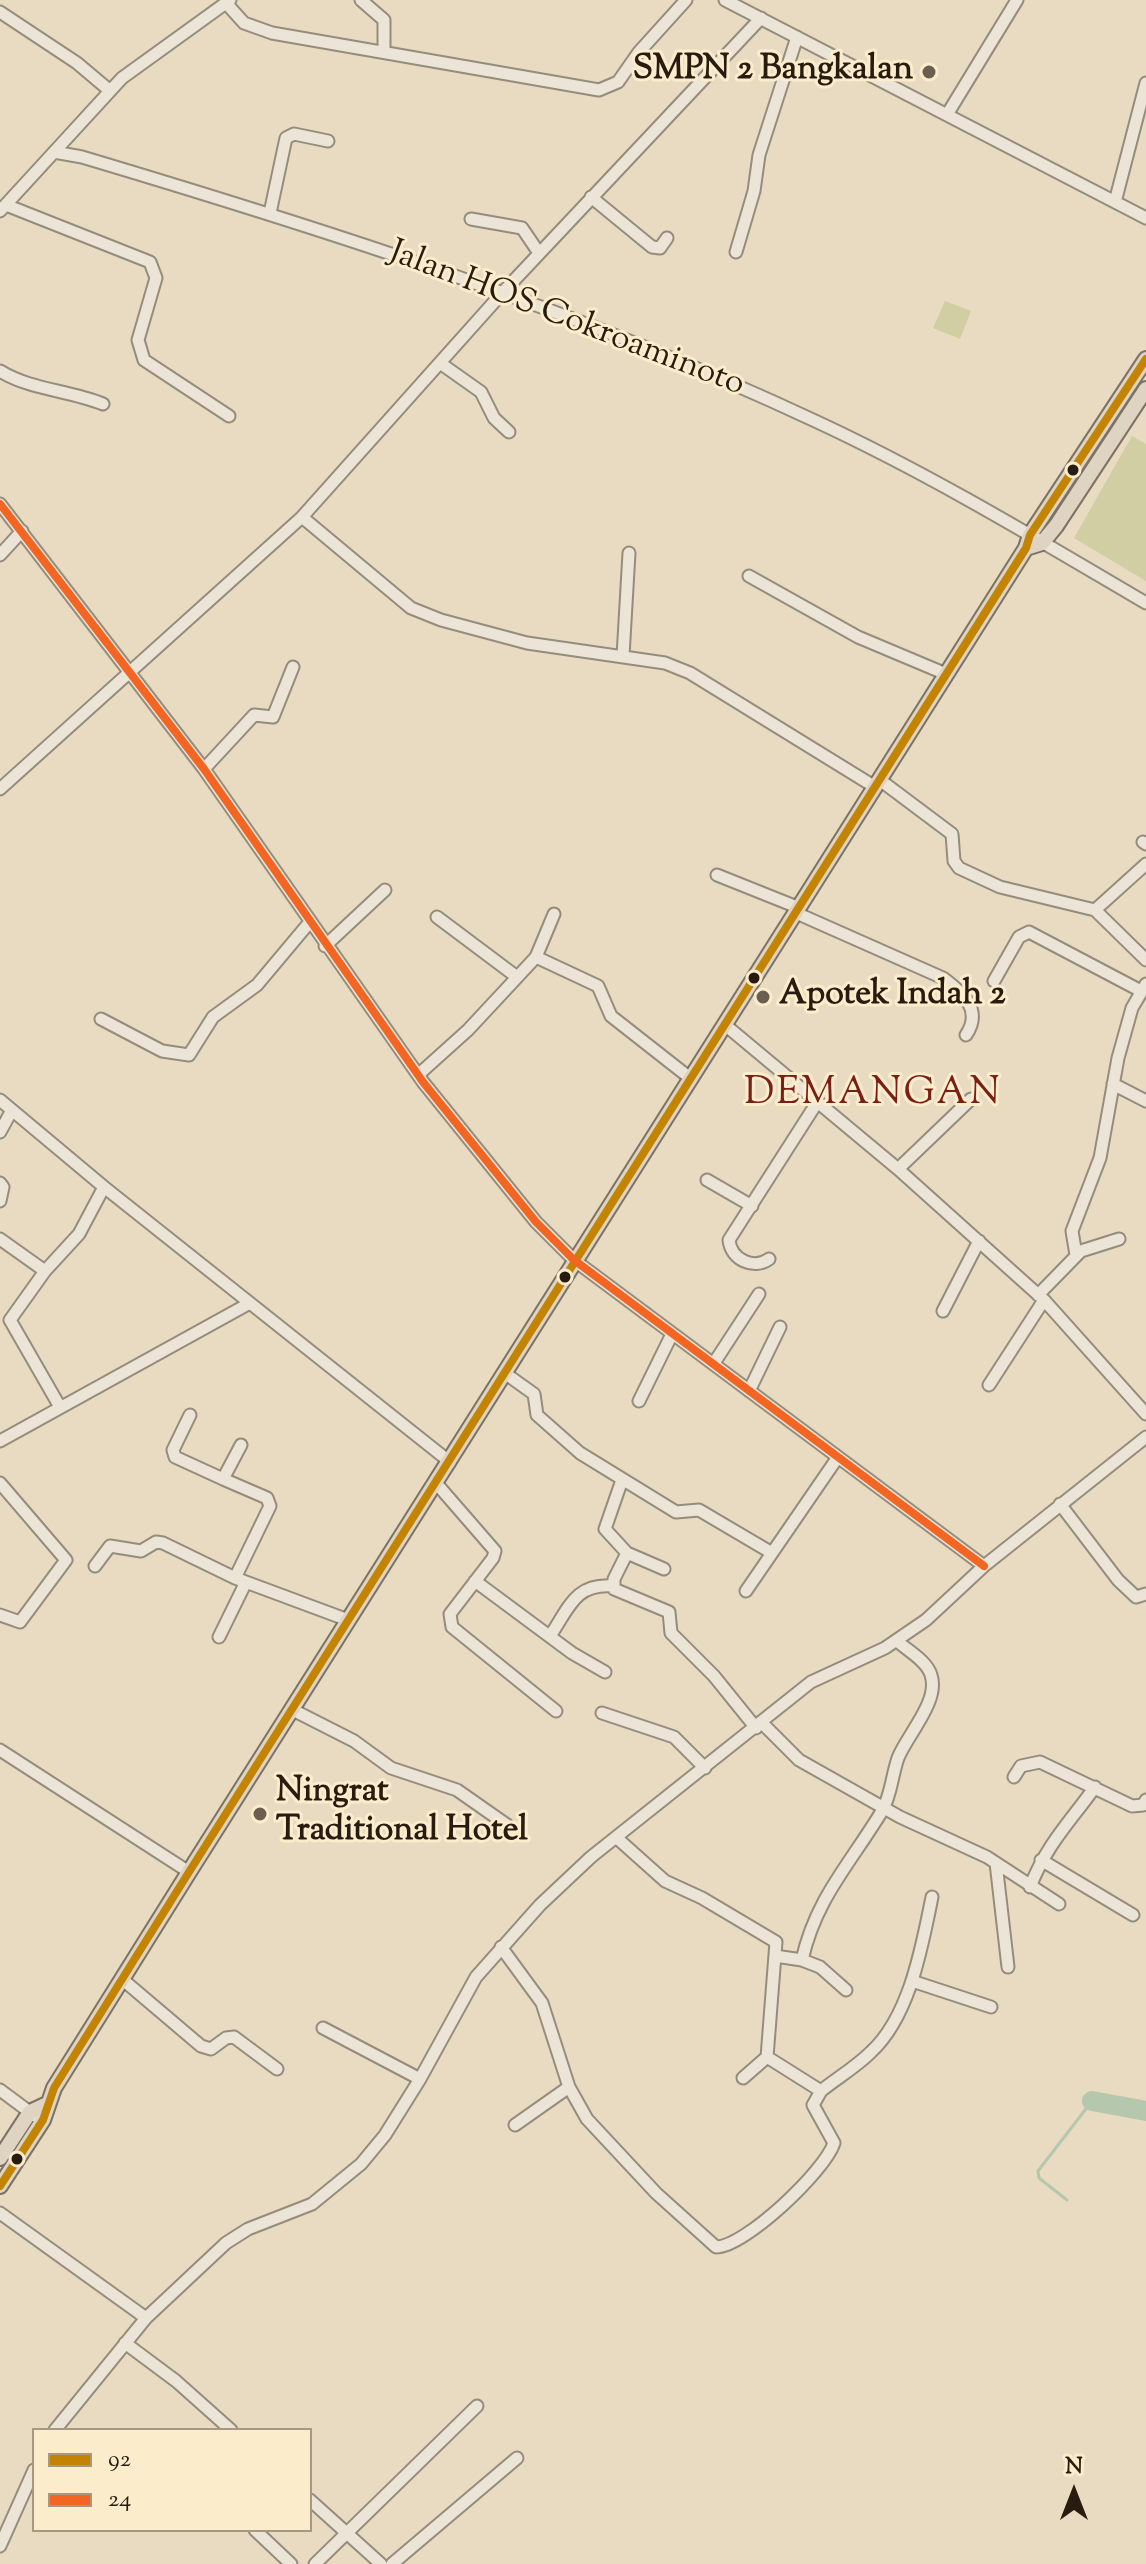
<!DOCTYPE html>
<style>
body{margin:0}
#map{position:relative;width:1146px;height:2564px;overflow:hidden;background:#e8dbc1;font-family:"Sorts Mill Goudy",serif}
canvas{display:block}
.legend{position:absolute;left:32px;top:2428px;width:280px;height:104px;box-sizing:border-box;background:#fbeccc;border:2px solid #a79981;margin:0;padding:10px 14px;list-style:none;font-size:24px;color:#281c11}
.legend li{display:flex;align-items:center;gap:16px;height:40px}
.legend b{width:40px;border:2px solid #a79981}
.north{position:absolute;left:1034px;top:2452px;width:80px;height:80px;-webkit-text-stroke:6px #fbeccc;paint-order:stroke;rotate:0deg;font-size:22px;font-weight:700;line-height:32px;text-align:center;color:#281c11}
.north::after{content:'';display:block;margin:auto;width:28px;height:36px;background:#281c11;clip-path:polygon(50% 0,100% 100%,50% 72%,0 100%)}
</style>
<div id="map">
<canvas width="1146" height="2564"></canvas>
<ul class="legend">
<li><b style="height:10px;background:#c38404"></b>92</li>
<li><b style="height:10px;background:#f26522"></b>24</li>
</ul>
<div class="north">N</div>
</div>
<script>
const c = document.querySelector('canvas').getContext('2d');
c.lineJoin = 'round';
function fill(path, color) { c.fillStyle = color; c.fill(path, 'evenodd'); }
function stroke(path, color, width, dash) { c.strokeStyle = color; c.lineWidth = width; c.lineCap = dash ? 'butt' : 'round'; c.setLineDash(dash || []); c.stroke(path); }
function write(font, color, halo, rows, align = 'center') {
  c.font = font + ' "Sorts Mill Goudy",serif'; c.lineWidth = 6; c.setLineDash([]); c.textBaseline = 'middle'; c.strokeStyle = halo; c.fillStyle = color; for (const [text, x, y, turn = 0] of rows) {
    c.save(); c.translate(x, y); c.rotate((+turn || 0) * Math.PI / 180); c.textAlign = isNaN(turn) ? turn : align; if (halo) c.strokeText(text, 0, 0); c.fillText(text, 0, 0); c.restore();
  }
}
const green = new Path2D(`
 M945,301l26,10 -11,28 -27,-11z
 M1132,436l14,8v137l-72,-43z`);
const stream = new Path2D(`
 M1067,2200l-28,-22 -1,-7 54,-70`);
const river = new Path2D(`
 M1092,2101l54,10`);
const minor = new Path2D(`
 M361,0l23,20v32
 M725,0l421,218
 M226,3l18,20 28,10 327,57 19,-8 21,-30 47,-52
 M0,12l77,51 32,27
 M948,113l69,-113
 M54,152l28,5c248,74 496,153 731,263 115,53 224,119 333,183
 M591,197l61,50 8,1 7,-10
 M1115,202l31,-119
 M6,205l144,57 6,16 -18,62 6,20 85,56
 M0,211l122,-133 108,-78
 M270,213l16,-75 8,-4 34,7
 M471,219l51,9 17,25
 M736,252l18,-61 5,-36 38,-118
 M440,363l41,29 13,26 15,14
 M0,371c31,19 69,19 103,33
 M0,504l204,265 219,313 113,140 38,38 410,306
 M302,517l109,91 30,12 86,23 138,20 25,10 185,114
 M0,555l22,-24
 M749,576l109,61 88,37
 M623,656l6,-103
 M204,769l50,-54 19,2 20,-50
 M880,780l72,54 2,27 5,7 41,19 95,23 51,50
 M0,789l302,-272 202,-226 257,-273
 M1143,842l3,2
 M717,875l80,32
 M1095,910l51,-46
 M794,912l149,66c20,15 40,32 23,57
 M437,917l80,60
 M325,946l60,-56
 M536,957l18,-43
 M994,981l25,-44 10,-5 112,59
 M101,1019l61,32 27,4 24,-38 44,-32 52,-62
 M724,1024l174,145 146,131 102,114
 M418,1075l50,-45 68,-73 62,29 13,30 79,62
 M1113,1084l33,17
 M0,1100l104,87 346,275
 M0,1132l12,-22
 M898,1169l73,-70
 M707,1180l45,26
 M0,1183l3,4 -3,14
 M0,1239l45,32
 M1076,1255l-4,-24 28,-73 18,-100 14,-50 14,-24
 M769,1259c-15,11 -38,1 -40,-19l89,-139
 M1038,1295l43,-44 38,-12
 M943,1311l36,-70
 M714,1363l45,-69
 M506,1374l28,20 3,21 43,38 96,59 23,-2 73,43
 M989,1385l55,-85
 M749,1391l31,-64
 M639,1401l33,-67
 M60,1407l-50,-87 35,-49 34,-37 25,-47
 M190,1415l-17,35 2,7 48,22
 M0,1441l250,-138
 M622,1480l-17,49 22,24 37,16
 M0,1483l66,77 -46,62 -20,-7
 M436,1483l59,68 -2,7 -43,56 2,13 104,84
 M1060,1504l58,76 18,17 10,-3
 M627,1553l-13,26v10l55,23 2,21 43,43 42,52
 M95,1566l15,-20 31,5 15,-9 7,1 72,35 113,42
 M235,1578l35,-72 -3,-8 -44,-19 18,-34
 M475,1581l97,72 33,19
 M746,1591l92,-134
 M550,1636c19,-28 25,-53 63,-50
 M219,1637l27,-55
 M291,1709l63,32 37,27 66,22 50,35
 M602,1713l72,24 31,31
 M762,1723l37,37 101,57 87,40 72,47
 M0,1750l189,122
 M1014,1777l7,-11 19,-4 92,44 11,-1 3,-5
 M618,1839l47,42 37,17 74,44 -9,115 -24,21
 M1041,1860l92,55
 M996,1863l12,104
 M1030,1887c17,-43 39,-64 65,-100
 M501,1947l41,56 27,84 18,32 69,74 60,54c29,0 109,-76 118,-104l-21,-38 8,-14 -54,-34
 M775,1956l27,4
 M122,1979l79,67 10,3 15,-11 8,-1 43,32
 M912,1981l79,26
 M846,1990l-26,-23 -18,-7c14,-62 48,-96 80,-149 9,-15 10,-36 16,-53 9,-23 42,-57 33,-83 -4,-14 -24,-25 -34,-34
 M323,2028l97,51
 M0,2090l35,26
 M821,2091c16,-13 35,-24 50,-39 39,-36 51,-106 61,-155
 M515,2125l54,-38
 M0,2213l146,105 80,-75 22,-14 64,-25 49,-40 24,-29 35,-56 56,-102 64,-72 51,-48 220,-175 74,-34 41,-28 58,-54 162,-129
 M125,2343l51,38 55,49
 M55,2430l91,-112
 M310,2500l71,64
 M255,2530l36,34
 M0,2546l34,-76
 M315,2564l162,-158
 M392,2564l125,-106`);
const major = new Path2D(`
 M1026,548l16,-5 14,-17 90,-137
 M0,2158l30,-46 15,-7
 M0,2186l43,-66 11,-32 135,-216 837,-1324 4,-13 116,-176`);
const bus1 = new Path2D(`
 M0,2186l43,-66 11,-32 135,-216 837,-1324 4,-13 116,-176`);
const bus2 = new Path2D(`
 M0,504l204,265 219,313 113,140 38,38 410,306`);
const markers = [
 [929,72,8,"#6b5f4f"],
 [1073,470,7,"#281c11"],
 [754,978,7,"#281c11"],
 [763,997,8,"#6b5f4f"],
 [565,1277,7,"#281c11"],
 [260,1814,8,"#6b5f4f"],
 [17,2159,7,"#281c11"]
];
const poiNames = [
 ["SMPN 2 Bangkalan",913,72,"right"],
 ["Apotek Indah 2",779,997],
 ["Ningrat",276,1794],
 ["Traditional Hotel",276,1833]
];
const streetNames = [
 ["Jalan HOS Cokroaminoto",566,321,21]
];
const quarterNames = [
 ["DEMANGAN",873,1097]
];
fill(green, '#d1cea3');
stroke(stream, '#b5c7ad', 3);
stroke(river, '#b5c7ad', 20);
stroke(minor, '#958c7c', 15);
stroke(major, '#7b7264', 18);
stroke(minor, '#ebe4d7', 11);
stroke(major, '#dfd4c2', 14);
stroke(bus1, '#c38404', 8);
stroke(bus2, '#f26522', 8);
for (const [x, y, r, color] of markers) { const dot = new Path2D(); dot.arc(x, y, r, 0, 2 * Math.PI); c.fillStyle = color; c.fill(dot); stroke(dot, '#fbeccc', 3); }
write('bold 34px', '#281c11', '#fbeccc', poiNames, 'left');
write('34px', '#281c11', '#fbeccc', streetNames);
c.letterSpacing = '2px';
write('38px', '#7a1f14', '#fbeccc', quarterNames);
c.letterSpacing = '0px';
</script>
